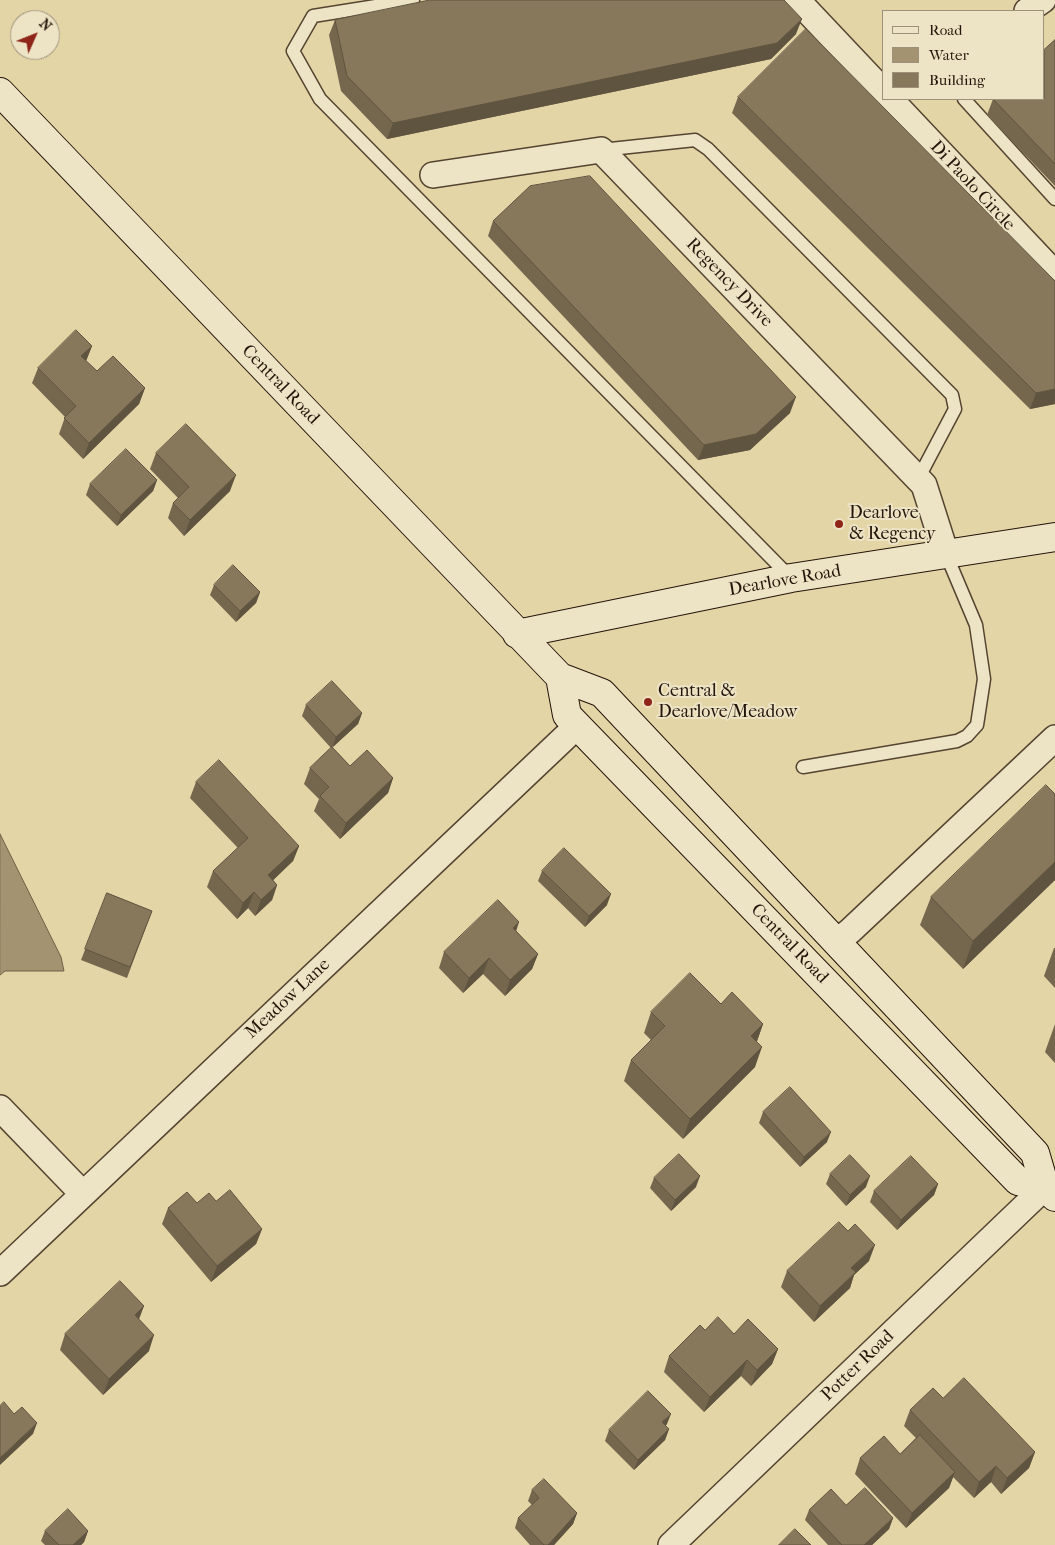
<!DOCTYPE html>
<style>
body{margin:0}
#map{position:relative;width:1055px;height:1545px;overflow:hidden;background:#e4d5a7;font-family:"IM FELL French Canon",serif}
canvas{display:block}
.legend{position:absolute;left:882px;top:10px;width:162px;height:90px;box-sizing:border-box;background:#ede4c6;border:1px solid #9d917a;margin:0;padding:6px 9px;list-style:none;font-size:15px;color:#241409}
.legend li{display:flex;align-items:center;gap:10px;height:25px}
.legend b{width:25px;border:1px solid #9d917a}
.north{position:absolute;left:10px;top:10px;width:50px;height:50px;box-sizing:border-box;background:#ede4c6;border:1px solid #9d917a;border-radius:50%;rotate:46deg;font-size:14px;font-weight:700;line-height:20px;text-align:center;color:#241409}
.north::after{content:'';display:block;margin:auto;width:18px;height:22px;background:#8f2418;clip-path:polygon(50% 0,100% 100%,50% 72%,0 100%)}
</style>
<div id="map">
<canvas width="1055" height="1545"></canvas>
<ul class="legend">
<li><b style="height:6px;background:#ede4c6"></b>Road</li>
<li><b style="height:14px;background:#a39371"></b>Water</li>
<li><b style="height:14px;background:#88785b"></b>Building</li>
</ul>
<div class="north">N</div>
</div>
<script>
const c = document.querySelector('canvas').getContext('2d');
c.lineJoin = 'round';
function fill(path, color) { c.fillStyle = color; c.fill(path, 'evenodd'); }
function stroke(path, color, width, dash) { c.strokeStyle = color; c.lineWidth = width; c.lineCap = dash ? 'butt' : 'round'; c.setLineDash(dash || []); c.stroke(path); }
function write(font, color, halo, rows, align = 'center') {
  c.font = font + ' "IM FELL French Canon",serif'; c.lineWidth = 4; c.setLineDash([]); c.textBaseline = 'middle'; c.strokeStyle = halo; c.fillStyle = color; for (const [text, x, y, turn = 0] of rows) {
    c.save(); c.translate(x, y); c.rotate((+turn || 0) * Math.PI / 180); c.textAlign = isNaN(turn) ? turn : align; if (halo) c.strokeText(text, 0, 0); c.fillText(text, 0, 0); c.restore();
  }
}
const water = new Path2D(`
 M0,834l61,123 3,14h-59l-5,4z`);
const service = new Path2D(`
 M413,0l-100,16 -20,35 27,48 470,478
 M964,99l91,100
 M601,150l94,-10 13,9 244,246 3,14 -37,70
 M803,767l154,-26 10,-5 10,-11 7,-46 -8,-54 -30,-71`);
const minor = new Path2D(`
 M797,0l87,92
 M1027,11l16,-11
 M890,99l165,175
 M433,175l168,-25 323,335 22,69
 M836,942l14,-11 205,-193
 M0,1108l82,85
 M0,1273l577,-547
 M671,1545l374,-358`);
const secondary = new Path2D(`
 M0,92l560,585 42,16 433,460 10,34 10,10
 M517,634l274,-56 264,-41
 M560,677l7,38 451,466 27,6`);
const wall = new Path2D(`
 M335,20l461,14 -25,25 -384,80 -46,-48 -12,-56z
 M1055,40v146l-68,-71 6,-16z
 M738,97l317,307 -25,5 -298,-296z
 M493,221l297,192 -40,37 -52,10 -210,-224z
 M92,346l-6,15 11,10 48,17 -6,16 -56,55 -24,-25 6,-17 -33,-34 6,-15z
 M156,453l74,38 -46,45 -16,-18 5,-15 5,-5 -28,-29z
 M157,480l-4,11 -36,35 -31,-31 4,-11z
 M214,585l46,7 -4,11 -20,19 -26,-27z
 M306,705l56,8 -4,11 -26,23 18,19 43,12 -5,15 -48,46 -26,-28 5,-12 -15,-15 6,-16 21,-20 -29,-32z
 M196,782l103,64 -6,15 -20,19 4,5 -5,15 -17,16 -7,-8 -11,11 -30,-32 6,-16 25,-23 -48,-50z
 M1055,794v86l-92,89 -43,-44 11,-28z
 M542,871l65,34 -22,22 -47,-46z
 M107,893l45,18 -25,67 -46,-18z
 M516,931l22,23 -6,15 -27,27 -22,-22 -20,19 -24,-25 5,-16z
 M1054,948h1v40l-11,-12z
 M721,1004l42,20 -6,17 -2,26 -72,72 -59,-58 7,-21 20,-20 -7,-7 7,-21z
 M1055,1024v39l-10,-11z
 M763,1112l64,30 -27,25 -41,-44z
 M830,1174l36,13 -20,19 -20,-22z
 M654,1178l42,9 -25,24 -21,-23z
 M938,1184l-4,11 -37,35 -27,-28 4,-11z
 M216,1201l46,28 -6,15 -45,38 -49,-58 6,-16 29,-5z
 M869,1261l-15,14 -4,13 -36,34 -33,-35 6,-16z
 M139,1319l10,32 -46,44 -43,-45 5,-16z
 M705,1330l29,4 44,15 -6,15 -21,22 -10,-10 -37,36 -40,-40 5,-16z
 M943,1398l92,54 -6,16 -28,26 -10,-12 -17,16 -21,-21 -4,11 -43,40 -51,-54 5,-16 40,-4 16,-16 -12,-12 6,-16z
 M667,1424l-2,2 4,3 -4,11 -31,30 -29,-29 4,-11z
 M532,1490l45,23 -4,11 -19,21h-24l-15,-17 3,-10 14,-13 -4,-4z
 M846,1505l47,13 -4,11 -17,16h-44l-23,-25 4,-10z
 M45,1531h43l-4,11 -3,3h-36l-4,-4z`);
const shadedWall = new Path2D(`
 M802,19l-6,15 -25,25 -384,80 6,-16z
 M92,346l-6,15 -5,-5z
 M145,388l-6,16 -56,55 6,-16z
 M1055,389v15l-25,5 6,-16z
 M796,397l-6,16 -40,37 -52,10 6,-15z
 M236,475l-6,16 -46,45 6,-16z
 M157,480l-4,11 -36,35 4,-11z
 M260,592l-4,11 -20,19 4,-11z
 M362,713l-4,11 -26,24 4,-11z
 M393,778l-5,15 -48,46 6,-16z
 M299,846l-6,15 -31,30 6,-16z
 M1055,862v18l-92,89 10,-28z
 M277,885l-5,15 -17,16 6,-16z
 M254,892l-6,16 -11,11 6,-16z
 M611,894l-4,11 -22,22 4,-11z
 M519,922l-5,16 -1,-10z
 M538,954l-6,15 -27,27 5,-16z
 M489,958l-6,16 -20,19 6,-15z
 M763,1024l-7,20 -5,-8z
 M762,1047l-7,20 -72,72 7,-20z
 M831,1132l-4,10 -27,25 4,-10z
 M700,1176l-4,11 -25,24 4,-11z
 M870,1176l-4,11 -20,19 4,-11z
 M938,1184l-4,11 -37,35 4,-10z
 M262,1229l-6,15 -45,38 6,-16z
 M875,1245l-6,16 -15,14 -4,13 -36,34 6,-16 31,-38z
 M144,1306l-6,16 -3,-7z
 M154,1335l-5,16 -46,44 6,-16z
 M778,1349l-6,15 -21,22 6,-16z
 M747,1360l-6,16 -37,36 6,-15z
 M671,1414l-4,10 -9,9 4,-11z
 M37,1423l-4,11 -33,31v-7z
 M669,1429l-4,11 -31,30 4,-10z
 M1035,1452l-6,16 -28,26 6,-16z
 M996,1466l-5,16 -17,16 5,-16z
 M955,1472l-6,16 -43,40 6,-15z
 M577,1513l-4,11 -19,21h-6z
 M893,1518l-4,11 -17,16h-8z
 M88,1531l-4,11 -3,3h-8z`);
const building = new Path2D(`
 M430,0h354l18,19 -25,24 -384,80 -46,-47 -12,-56z
 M806,29l249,252v108l-19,4 -298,-296z
 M1055,40v124l-62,-65h51v-49z
 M590,176l206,221 -40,37 -52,11 -211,-224 37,-35z
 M76,330l16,16 -11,10 16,15 16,-15 32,32 -56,55 -25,-25 12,-12 -38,-38z
 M186,424l50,51 -46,45 -17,-17 16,-16 -33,-34z
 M126,449l31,31 -36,35 -31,-31z
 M233,565l27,27 -20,19 -26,-26z
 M332,681l30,32 -26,24 -30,-32z
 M332,747l18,19 17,-16 26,28 -47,45 -26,-27 9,-9 -19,-19z
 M219,760l80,86 -31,29 9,10 -16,15 -7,-8 -11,11 -30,-32 35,-33 -52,-56z
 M1046,785l9,9v68l-82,79 -42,-44z
 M564,848l47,46 -22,22 -47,-45z
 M107,893l45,18 -22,56 -45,-18z
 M498,900l21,22 -6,6 25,26 -28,26 -21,-22 -20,20 -25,-26z
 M690,973l31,31 11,-12 31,32 -12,12 11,11 -72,72 -59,-59 34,-34 -14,-14z
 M790,1087l41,45 -27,25 -41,-45z
 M679,1154l21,22 -25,24 -21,-22z
 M850,1155l20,21 -20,19 -20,-21z
 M911,1156l27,28 -37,36 -27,-29z
 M230,1190l32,39 -45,37 -49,-58 19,-16 10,11 12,-10 7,8z
 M839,1222l9,9 7,-7 20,21 -24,23 5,4 -36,34 -33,-35z
 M120,1281l24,25 -9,9 19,20 -45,44 -44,-45z
 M718,1317l16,17 14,-15 30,30 -21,21 -10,-10 -37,37 -41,-41 31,-31 5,5z
 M964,1378l71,74 -28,26 -11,-12 -17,16 -69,-72 23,-22 10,10z
 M648,1391l23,23 -9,8 7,7 -31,31 -29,-30z
 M4,1402l10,12 8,-7 15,16 -37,35v-52z
 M920,1435l35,37 -43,41 -52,-55 24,-22 16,18z
 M544,1479l33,34 -29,32h-4l-26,-27 21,-20 -7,-8z
 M865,1488l28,30 -29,27h-22l-33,-35 22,-21 15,16z
 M68,1509l20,22 -15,14h-14l-14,-14z
 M795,1529l16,16h-32z`);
const markers = [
 [839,524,5,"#8f2418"],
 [648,702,5,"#8f2418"]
];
const streetNames = [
 ["Di Paolo Circle",972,186,47],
 ["Regency Drive",729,283,46],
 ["Central Road",280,385,46],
 ["Dearlove Road",785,581,-10],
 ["Central Road",789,944,46],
 ["Meadow Lane",288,999,-43],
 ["Potter Road",858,1366,-44]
];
const poiNames = [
 ["Dearlove",849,514],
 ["& Regency",849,535],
 ["Central &",658,692],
 ["Dearlove/Meadow",658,713]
];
fill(water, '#a39371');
stroke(water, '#706047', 1);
stroke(service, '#544430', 15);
stroke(minor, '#544430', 28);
stroke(secondary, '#241409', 30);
stroke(service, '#ede4c6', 12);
stroke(minor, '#ede4c6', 25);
stroke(secondary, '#ede4c6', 28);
fill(wall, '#75674e');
fill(shadedWall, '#5f5440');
fill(building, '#88785b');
stroke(building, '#5f5440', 1);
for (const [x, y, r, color] of markers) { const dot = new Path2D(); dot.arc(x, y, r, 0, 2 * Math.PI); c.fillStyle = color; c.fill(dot); stroke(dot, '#ede4c6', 2); }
write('18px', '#241409', '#ede4c6', streetNames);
write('18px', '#241409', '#ede4c6', poiNames, 'left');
</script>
